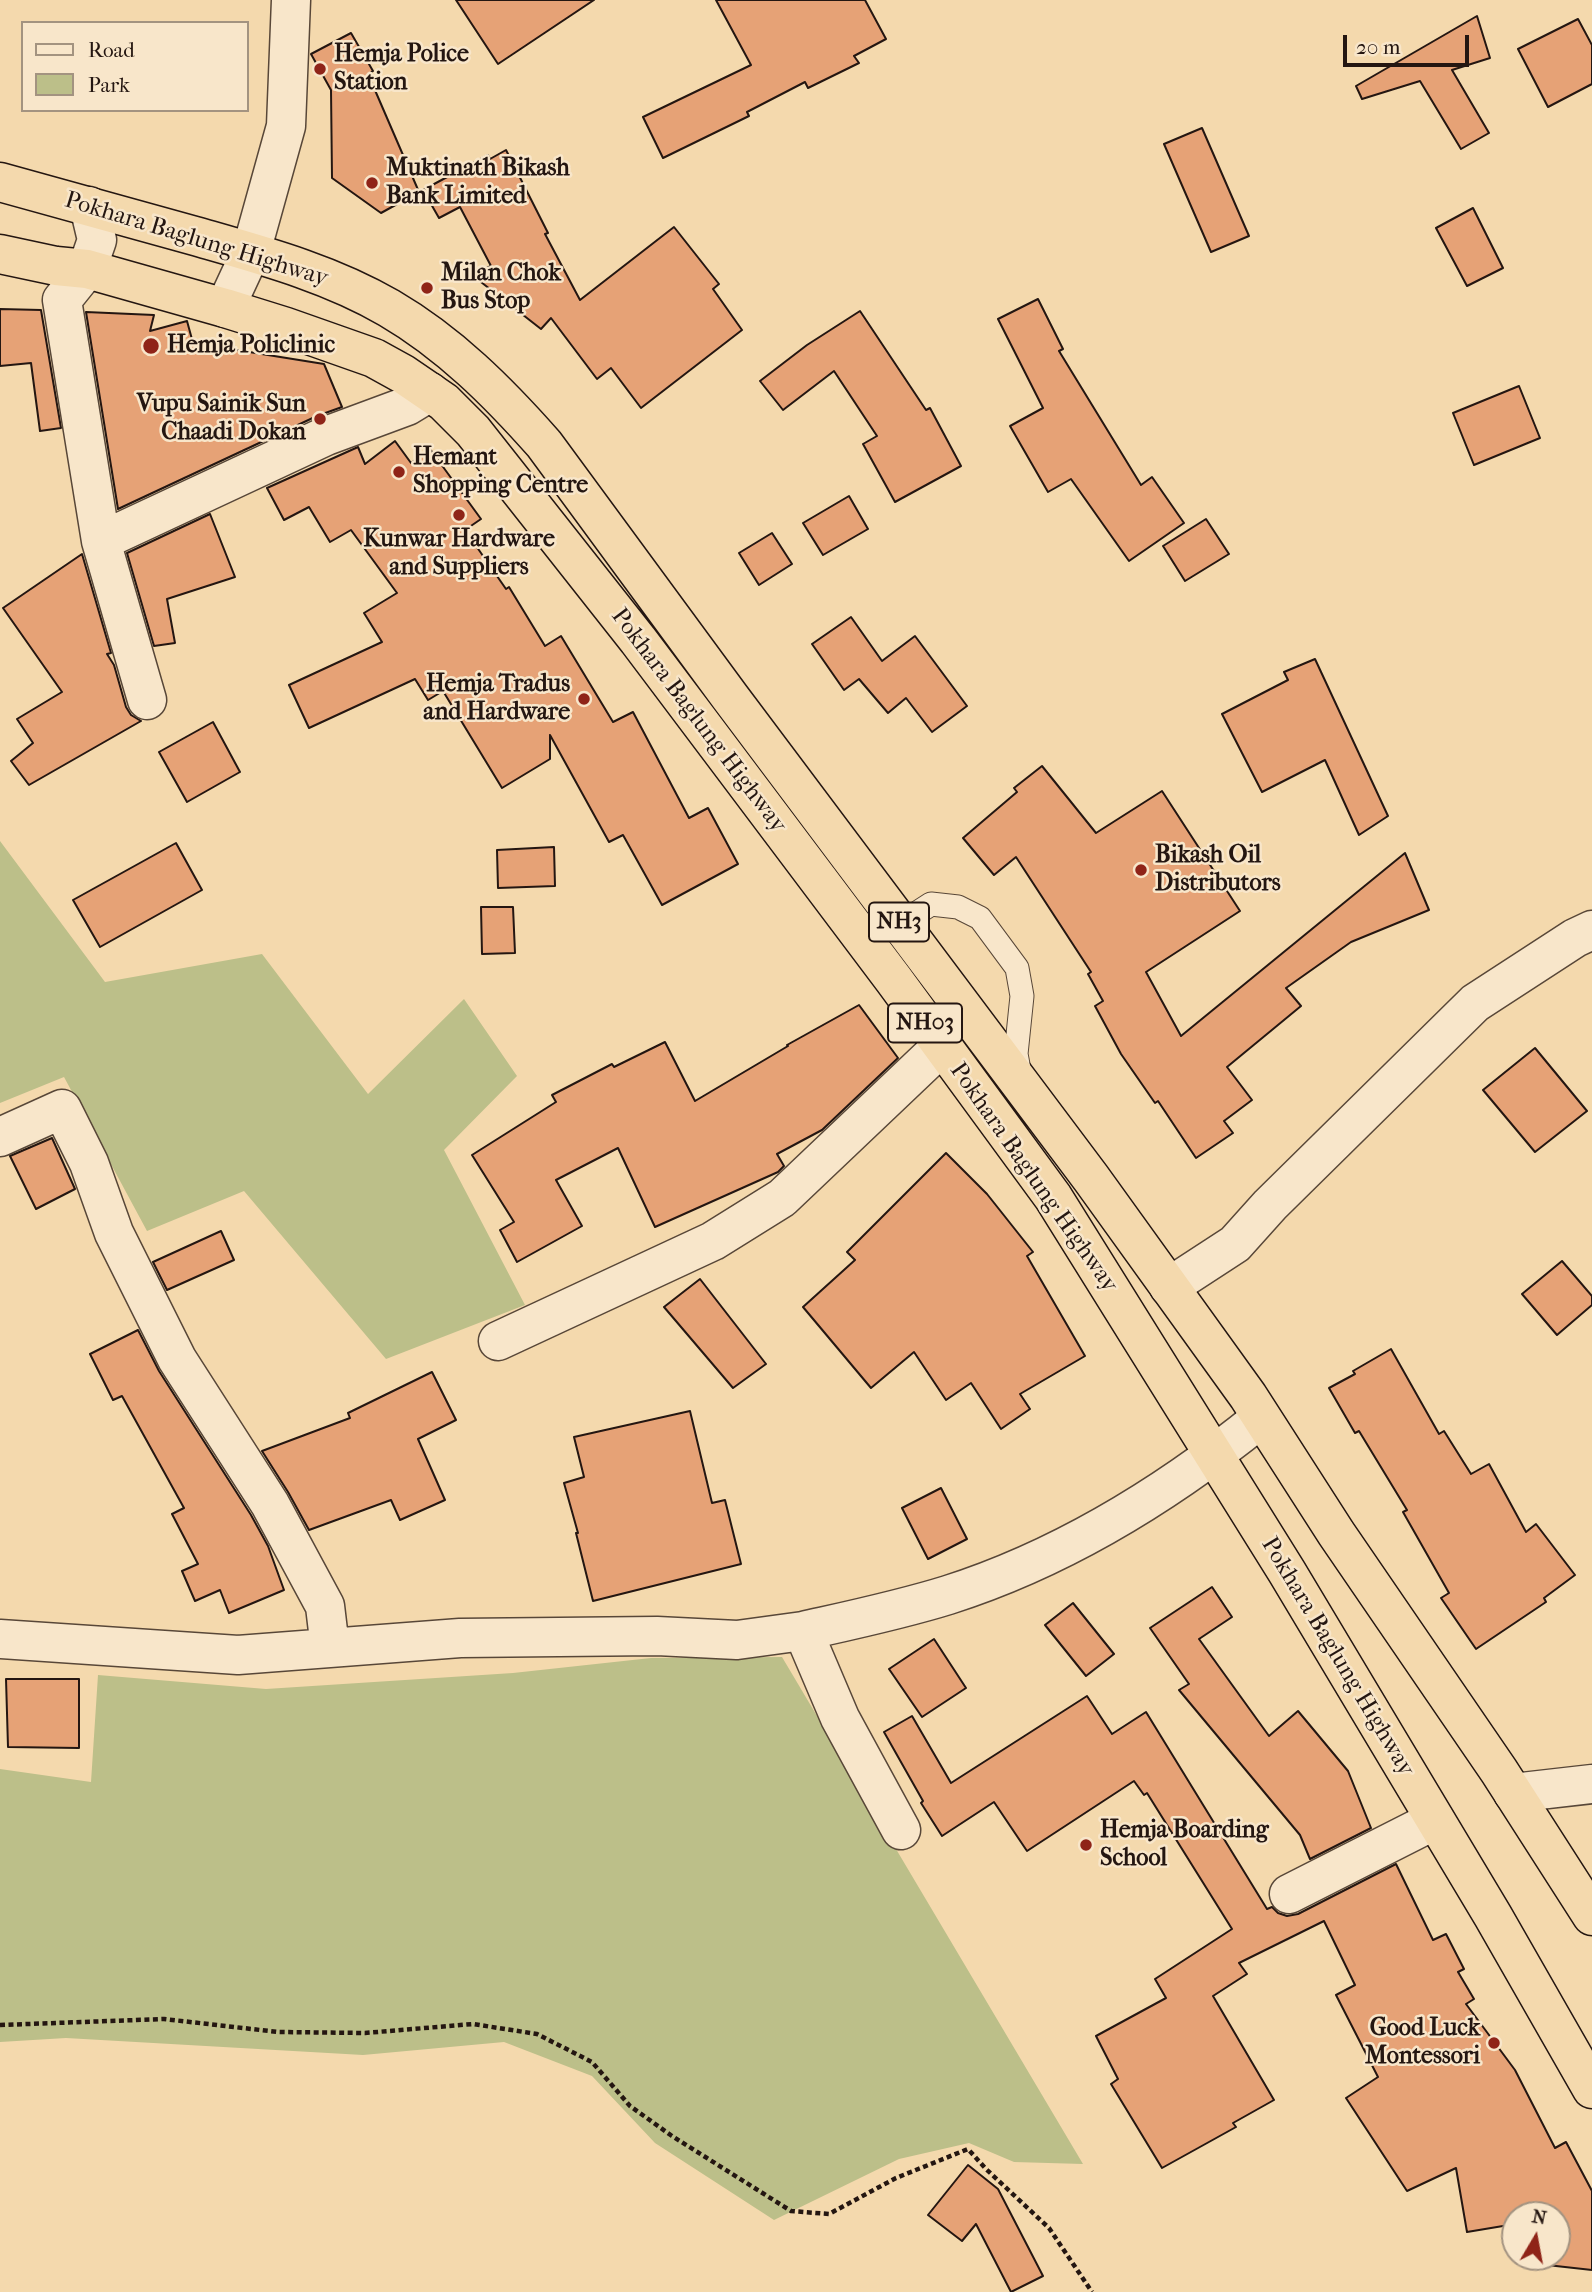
<!DOCTYPE html>
<style>
body{margin:0}
#map{position:relative;width:1592px;height:2292px;overflow:hidden;background:#f4d9ad;font-family:"IM FELL French Canon",serif}
canvas{display:block}
.legend{position:absolute;left:21px;top:21px;width:228px;height:91px;box-sizing:border-box;background:#f8e6ca;border:2px solid #a39380;margin:0;padding:9px 12px;list-style:none;font-size:21px;color:#241611}
.legend li{display:flex;align-items:center;gap:14px;height:35px}
.legend b{width:35px;border:2px solid #a39380}
.north{position:absolute;left:1501px;top:2201px;width:70px;height:70px;box-sizing:border-box;background:#f8e6ca;border:2px solid #a39380;border-radius:50%;rotate:10deg;font-size:19px;font-weight:700;line-height:28px;text-align:center;color:#241611}
.north::after{content:'';display:block;margin:auto;width:24px;height:32px;background:#8f2418;clip-path:polygon(50% 0,100% 100%,50% 72%,0 100%)}
.scale{position:absolute;left:1343px;top:35px;width:126px;height:32px;box-sizing:border-box;border:4px solid #241611;border-top:0;padding-left:9px;font-size:21px;line-height:24px;white-space:nowrap;color:#241611;-webkit-text-stroke:5px #f8e6ca;paint-order:stroke}
</style>
<div id="map">
<canvas width="1592" height="2292"></canvas>
<ul class="legend">
<li><b style="height:9px;background:#f8e6ca"></b>Road</li>
<li><b style="height:19px;background:#bcbf89"></b>Park</li>
</ul>
<div class="north">N</div>
<div class="scale">20 m</div>
</div>
<script>
const c = document.querySelector('canvas').getContext('2d');
c.lineJoin = 'round';
function fill(path, color) { c.fillStyle = color; c.fill(path, 'evenodd'); }
function stroke(path, color, width, dash) { c.strokeStyle = color; c.lineWidth = width; c.lineCap = dash ? 'butt' : 'round'; c.setLineDash(dash || []); c.stroke(path); }
function write(font, color, halo, rows, align = 'center') {
  c.font = font + ' "IM FELL French Canon",serif'; c.lineWidth = 5; c.setLineDash([]); c.textBaseline = 'middle'; c.strokeStyle = halo; c.fillStyle = color; for (const [text, x, y, turn = 0] of rows) {
    c.save(); c.translate(x, y); c.rotate((+turn || 0) * Math.PI / 180); c.textAlign = isNaN(turn) ? turn : align; if (halo) c.strokeText(text, 0, 0); c.fillText(text, 0, 0); c.restore();
  }
}
const green = new Path2D(`
 M0,841l105,141 157,-28 106,140 96,-95 53,77 -73,74 81,155 -139,54 -142,-168 -97,40 -83,-154 -64,26z
 M782,1657l301,507 -69,-2 -45,-19 -70,16 -125,61 -119,-77 -63,-67 -88,-34 -141,13 -297,-17 -66,4v-273l91,13 7,-107 168,14 247,-16 138,-15z`);
const building = new Path2D(`
 M456,0h138l-96,64z
 M716,0h149l21,39 -32,17 5,7 -51,25 -3,-6 -58,30 2,4 -86,42 -20,-41 108,-52z
 M1477,16l13,42 -38,12 37,63 -28,16 -41,-68 -58,18 -6,-13z
 M1578,19l14,26v39l-44,23 -30,-58z
 M351,33l22,38 -5,3 51,118 -38,21 -49,-35 -1,-88 -20,-36z
 M1202,128l47,108 -38,16 -47,-108z
 M506,150l42,83 -3,1 35,66 94,-73 45,57 -6,5 29,41 -101,78 -30,-40 -14,11 -46,-61 -10,11 -69,-54 19,-9 -31,-59 -21,11 -16,-28 65,-35 2,4z
 M1473,208l30,60 -36,18 -31,-58z
 M1038,299l25,50 -4,2 82,134 11,-8 32,46 -55,38 -58,-82 -23,13 -38,-66 33,-18 -45,-89z
 M0,309l41,1 20,118 -21,3 -9,-68 -31,3z
 M860,311l66,99 4,-2 31,58 -66,36 -32,-58 14,-8 -43,-65 -51,39 -23,-29 47,-36z
 M86,312l68,3 -4,16 37,-10 6,22 131,21 18,43 -25,9 -199,93z
 M1519,386l21,52 -66,27 -21,-52z
 M395,441l16,22 19,-14 51,70 -16,11 41,59 3,-2 36,59 16,-10 52,86 20,-10 56,106 19,-10 30,56 -76,41 -39,-70 -14,7 -59,-107v24l-48,29 -59,-97 -15,9 -13,-21 -106,49 -20,-43 93,-43 -18,-29 33,-20 -46,-63 -21,12 -21,-35 -25,13 -17,-32 91,-41 7,17z
 M849,496l19,33 -45,26 -20,-32z
 M210,514l25,63 -68,22 8,44 -21,3 -27,-93z
 M1206,519l23,35 -44,27 -22,-35z
 M772,533l20,31 -33,21 -20,-32z
 M82,554l29,99 -4,1 7,11 12,42 5,8 10,6 -112,64 -18,-24 22,-18 -16,-24 45,-27 -59,-84z
 M851,617l31,44 33,-25 52,70 -35,26 -26,-34 -18,15 -29,-34 -15,11 -32,-46z
 M1315,659l73,157 -29,19 -34,-75 -63,32 -40,-78 66,-34 -4,-8z
 M213,722l27,50 -53,30 -28,-50z
 M1042,766l54,67 66,-42 78,120 -94,61 35,64 224,-183 24,57 -78,32 -65,46 15,18 -74,61 25,33 -28,21 9,12 -37,25 -38,-57 -3,2 -34,-49 -26,-48 8,-5 -15,-27 3,-2 -75,-115 -22,18 -31,-37 54,-46 -3,-4z
 M176,843l26,47 -102,57 -27,-47z
 M554,847l1,39 -57,2 -1,-38z
 M481,907h32l2,46 -33,1z
 M859,1005l39,53 -76,72 -45,24 7,12 -6,6 -123,55 -37,-79 -62,32 26,46 -65,36 -17,-32 14,-8 -42,-67 84,-53 -4,-7 60,-31 2,3 51,-25 30,59 93,-55 -1,-1z
 M1535,1048l52,63 -52,41 -52,-62z
 M52,1138l23,51 -39,20 -26,-53z
 M946,1153l41,41 46,58 -6,4 58,100 -65,38 10,15 -29,20 -30,-46 -25,17 -32,-48 -43,36 -68,-81 52,-47 -8,-8z
 M221,1231l13,29 -67,30 -14,-28z
 M1562,1261l30,35v9l-35,30 -35,-41z
 M700,1279l66,85 -33,24 -69,-81z
 M138,1330l21,41 92,144 17,31 16,44 -55,23 -9,-23 -25,11 -13,-30 16,-7 -26,-50 12,-6 -62,-112 -9,4 -23,-46z
 M1391,1349l48,85 5,-3 27,43 18,-10 37,68 10,-8 39,51 -31,23 2,4 -70,47 -35,-51 8,-5 -46,-81 4,-2 -48,-79 -4,2 -26,-45 26,-14 -2,-3z
 M432,1372l24,48 -38,19 27,61 -45,20 -9,-20 -82,30 -21,-38 -26,-41 88,-33 -2,-5z
 M690,1411l22,92 13,-3 16,64 -148,37 -17,-68h2l-14,-50 20,-6 -10,-40z
 M941,1488l26,51 -39,20 -26,-51z
 M1212,1587l20,30 -33,22 70,97 29,-25 50,60 23,57 -61,31 -10,-24 -121,-145 10,-6 -39,-56z
 M1073,1603l41,51 -28,22 -41,-51z
 M934,1639l32,49 -44,29 -33,-48z
 M6,1679h73v69l-71,-1z
 M1087,1696l25,38 34,-22 121,197 5,-2 6,6 9,3 11,-2 98,-50 37,76 13,-6 18,35 -6,3 16,27 -8,5 49,66 40,78 11,-6 26,49v79l-45,-5 1,-3 -16,-3v-2h25v-42h-42v9l-48,8 -11,-64 -49,23 -61,-93 32,-21 -42,-82 19,-10 -31,-64 -85,42 8,11 -34,22 61,104 -41,23 3,4 -74,41 -51,-84 7,-5 -22,-43 70,-38 -11,-19 77,-50 -85,-136 -3,2 -10,-14 -107,70 -33,-49 -52,34 -21,-33 2,-2 -39,-69 28,-16 39,67z
 M968,2165l30,24 45,87 -32,16 -35,-68 -14,17 -34,-26z`);
const path = new Path2D(`
 M0,2025l164,-6 114,13 87,1 108,-9 64,10 55,28 38,44 42,30 119,75 38,3 67,-36 72,-29 18,20 63,59 43,64`);
const service = new Path2D(`
 M900,924l31,-20 27,3 22,11 37,50 5,28 -6,58 4,21`);
const minor = new Path2D(`
 M89,206l8,34 -10,29 -25,31 39,241 46,159
 M101,541l225,-105 81,-30 23,-14
 M0,1137l62,-28 27,54 25,70 63,126 93,145 55,102 5,42
 M1169,1287l66,-43 35,-39 205,-202 100,-65 17,-8
 M498,1341l215,-100 69,-43 160,-152
 M803,1631c49,-11 97,-21 145,-36 116,-37 219,-101 313,-177
 M0,1639l238,16 222,-17 197,-2 80,4 66,-9 37,87 61,112
 M1513,1793l79,-9
 M1289,1894l146,-74`);
const tertiary = new Path2D(`
 M225,308l26,-56 35,-126 5,-126`);
const trunk = new Path2D(`
 M0,182c65,18 130,36 195,54 66,19 134,37 194,72 60,35 109,84 155,136l186,253 361,481 157,218 88,137 163,238 93,145
 M0,254l56,12 31,3 138,39 61,19 88,31 29,16 41,28 29,29 165,209 256,340 159,217 234,375 206,344 99,173`);
const markers = [
 [320,69,7,"#8f2418"],
 [372,183,7,"#8f2418"],
 [427,288,7,"#8f2418"],
 [151,346,9,"#8f2418"],
 [320,419,7,"#8f2418"],
 [399,472,7,"#8f2418"],
 [459,515,7,"#8f2418"],
 [584,699,7,"#8f2418"],
 [1141,870,7,"#8f2418"],
 [1086,1845,7,"#8f2418"],
 [1494,2043,7,"#8f2418"]
];
const shields = [
 [899,922,60],
 [925,1023,74]
];
const shieldNames = [
 ["NH3",899,922],
 ["NH03",925,1023]
];
const poiNames = [
 ["Hemja Police",334,55],
 ["Station",334,83],
 ["Muktinath Bikash",386,169],
 ["Bank Limited",386,197],
 ["Milan Chok",441,274],
 ["Bus Stop",441,302],
 ["Hemja Policlinic",167,346],
 ["Vupu Sainik Sun",306,405,"right"],
 ["Chaadi Dokan",306,433,"right"],
 ["Hemant",413,458],
 ["Shopping Centre",413,486],
 ["Kunwar Hardware",459,540,"center"],
 ["and Suppliers",459,568,"center"],
 ["Hemja Tradus",570,685,"right"],
 ["and Hardware",570,713,"right"],
 ["Bikash Oil",1155,856],
 ["Distributors",1155,884],
 ["Hemja Boarding",1100,1831],
 ["School",1100,1859],
 ["Good Luck",1480,2029,"right"],
 ["Montessori",1480,2057,"right"]
];
const streetNames = [
 ["Pokhara Baglung Highway",196,240,17],
 ["Pokhara Baglung Highway",698,721,53],
 ["Pokhara Baglung Highway",1033,1178,55],
 ["Pokhara Baglung Highway",1337,1657,59]
];
fill(green, '#bcbf89');
fill(building, '#e6a276');
stroke(building, '#241611', 2);
stroke(service, '#584738', 25);
stroke(minor, '#584738', 41);
stroke(tertiary, '#584738', 41);
stroke(trunk, '#241611', 41);
stroke(path, '#241611', 4.5, [5, 3.5]);
stroke(service, '#f8e6ca', 23);
stroke(minor, '#f8e6ca', 38);
stroke(tertiary, '#f8e6ca', 38);
stroke(trunk, '#f4d9ad', 38);
for (const [x, y, r, color] of markers) { const dot = new Path2D(); dot.arc(x, y, r, 0, 2 * Math.PI); c.fillStyle = color; c.fill(dot); stroke(dot, '#f8e6ca', 2.5); }
for (const [x, y, w] of shields) { const box = new Path2D(); box.roundRect(x - w / 2, y - 19.5, w, 39, 5); c.fillStyle = '#f8e6ca'; c.fill(box); stroke(box, '#241611', 2); }
write('bold 23px', '#241611', null, shieldNames);
write('bold 24px', '#241611', '#f8e6ca', poiNames, 'left');
write('24px', '#241611', '#f8e6ca', streetNames);
</script>
